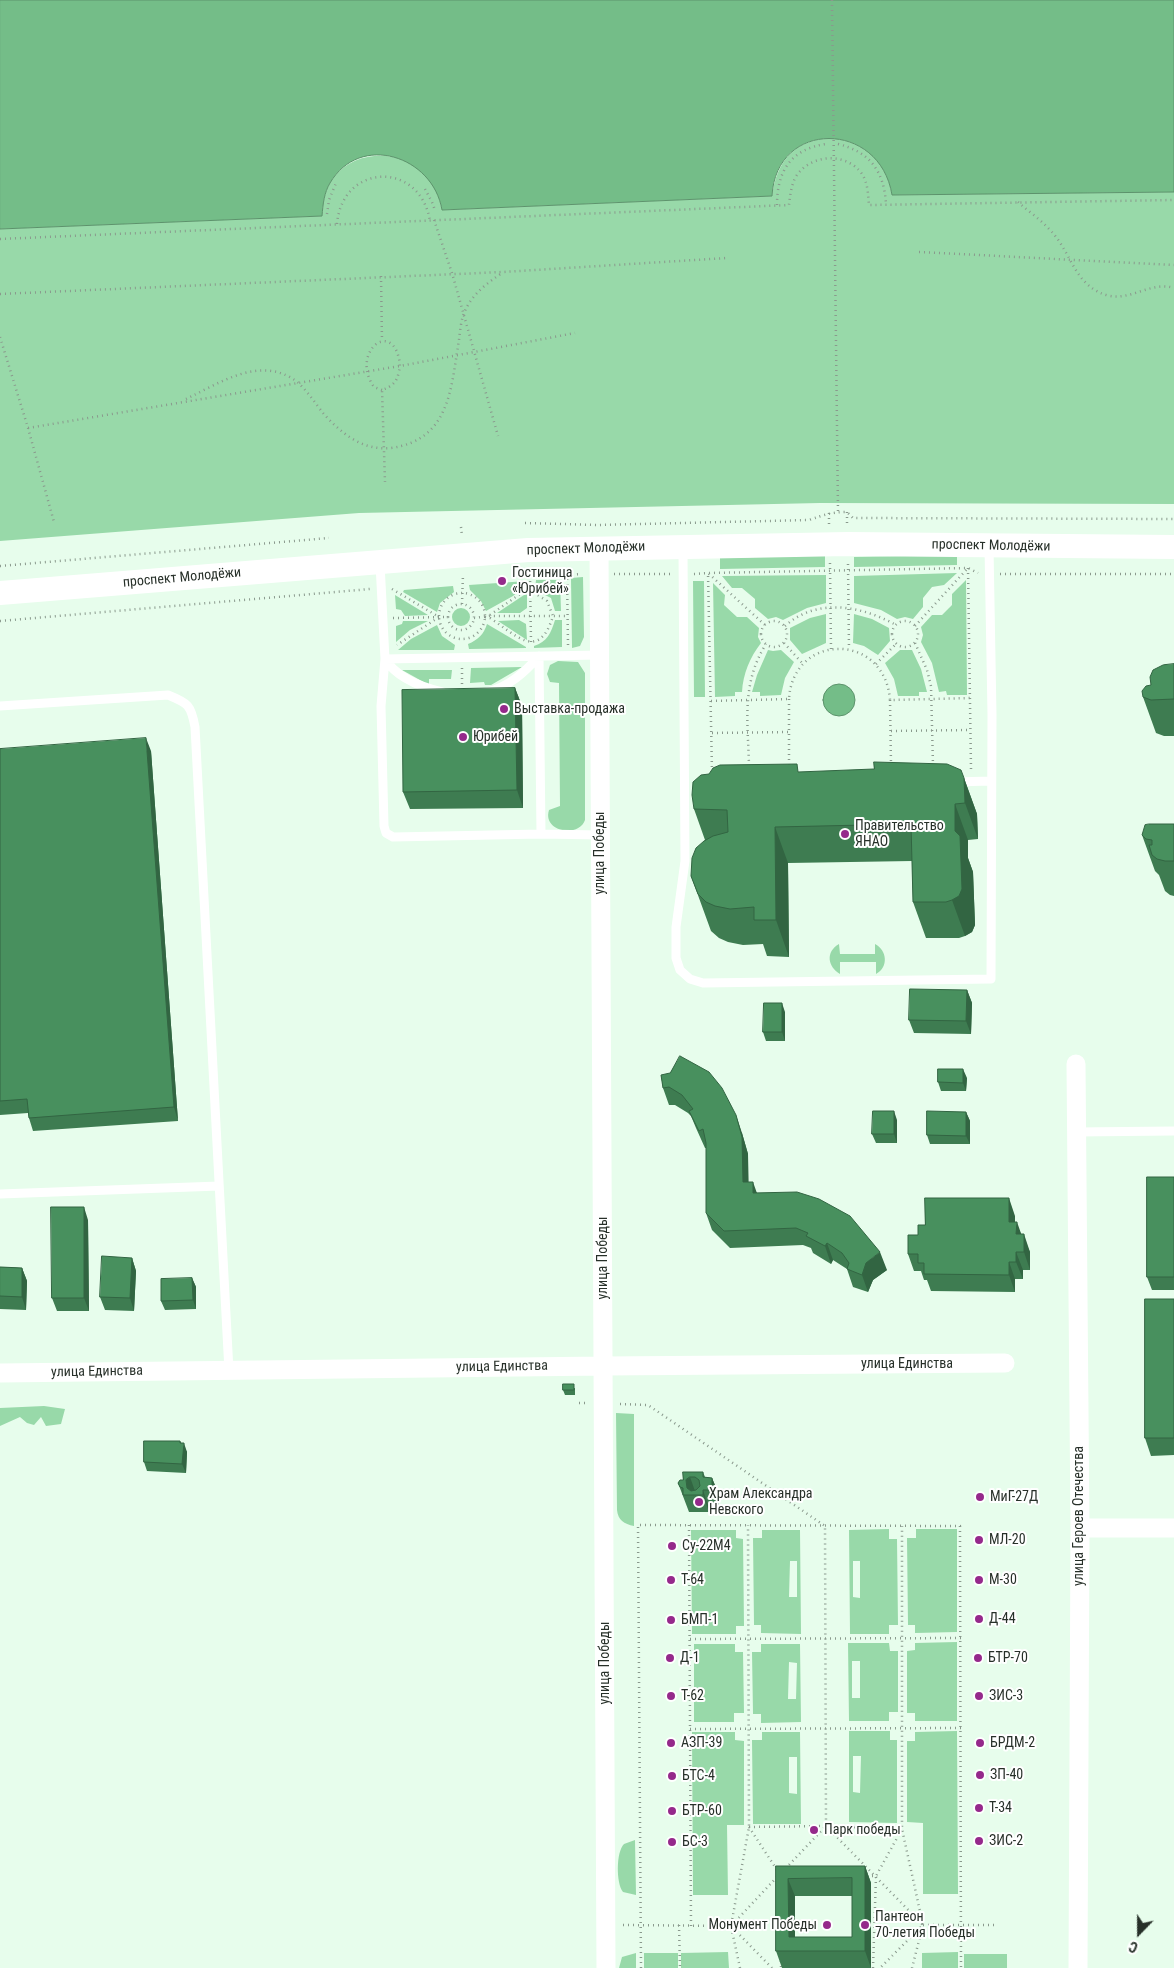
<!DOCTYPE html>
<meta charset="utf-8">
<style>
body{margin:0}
#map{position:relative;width:1174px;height:1968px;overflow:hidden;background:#e7fdec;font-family:"Roboto Condensed",sans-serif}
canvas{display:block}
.north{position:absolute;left:1114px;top:1908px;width:50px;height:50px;-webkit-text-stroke:4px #fff;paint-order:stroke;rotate:202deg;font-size:14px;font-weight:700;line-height:20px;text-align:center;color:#273029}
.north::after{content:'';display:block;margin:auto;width:18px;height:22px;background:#273029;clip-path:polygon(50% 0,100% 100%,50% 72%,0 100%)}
</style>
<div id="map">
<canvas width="1174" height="1968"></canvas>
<div class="north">С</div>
</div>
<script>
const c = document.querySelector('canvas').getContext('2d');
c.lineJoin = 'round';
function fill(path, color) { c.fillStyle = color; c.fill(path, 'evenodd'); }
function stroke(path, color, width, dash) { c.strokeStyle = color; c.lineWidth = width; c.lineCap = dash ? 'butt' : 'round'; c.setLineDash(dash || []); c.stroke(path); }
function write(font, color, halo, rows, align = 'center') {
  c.font = font + ' "Roboto Condensed",sans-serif'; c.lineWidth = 4; c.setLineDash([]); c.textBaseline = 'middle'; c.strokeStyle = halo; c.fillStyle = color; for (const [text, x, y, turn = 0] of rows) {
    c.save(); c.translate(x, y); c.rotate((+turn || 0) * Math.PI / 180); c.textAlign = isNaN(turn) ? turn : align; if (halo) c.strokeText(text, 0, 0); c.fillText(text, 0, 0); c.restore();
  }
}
const green = new Path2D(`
 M833,138c35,6 53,23 59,57l282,-3v312l-354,-1 -461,10 -359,28v-312l321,-13c2,-12 3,-23 9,-33 21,-35 71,-35 97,-7 9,10 12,21 15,34l330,-14c5,-36 23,-57 61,-58z
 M825,555v12l-105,2v-11z
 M957,555v10l-103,2v-10z
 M957,573l-13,12 -12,2 -9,11v9l-10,12 -8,-2 -8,2 -16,-9 -27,-7v-27z
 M826,575v28l-19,5 -24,12 -7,-3 -8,2 -13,-11v-9l-13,-11h-10l-10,-12z
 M583,577l1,60 -4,9 -8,2 -1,-70z
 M536,580h24l1,31h-6l-4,-13 -16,-8z
 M966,580l1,115h-20l-1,-4 -7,1 -7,-29 -11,-21 2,-7 -2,-8 11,-12h10l10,-10v-11z
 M527,581v3l-14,12 -27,15 -5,-10 -11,-11 -1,-5z
 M693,581h11l1,116h-11z
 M713,583l12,12 -1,10 13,12h10l12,11 -1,9 3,6c-11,14 -18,31 -19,49h-7v4l-20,1z
 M453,586l1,6 -14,11 -3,9 -34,-20 1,-2z
 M527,593v15l-7,5h-23z
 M395,595l33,20 -23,1 -4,-6 -5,-1z
 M452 617a9 9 0 1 1 18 0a9 9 0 1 1-18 0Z
 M826,614v29l-24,11 -12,-14v-12l20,-10z
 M854,614l18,5 17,9 1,13 -12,14 -14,-9 -11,-3z
 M519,620l7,4 1,16 -29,-19z
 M555,620h7v27l-28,1v-2c13,-4 17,-13 21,-26z
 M403,621h25l-18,9 -14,12v-16l6,-2z
 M487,624l39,23v1l-57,1 -1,-5c10,-4 16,-10 19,-20z
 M437,625l5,11 13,9 -1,5h-56l13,-11z
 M768,650l5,1 8,-1 13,12 -9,16 -4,17 -21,1v-4h-8l5,-17z
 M900,650h12l9,19 6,23h-8v4h-21l-4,-17 -9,-16z
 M558,661l20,1 7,11v147c-6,18 -43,12 -36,-10l11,-4 -1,-123 -9,-1 -3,-8 3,-9z
 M522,667l-31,18h-6l-1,-3 -14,1 1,-15z
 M402,670h50l-1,9h-22v6z
 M839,944l1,10h35v-10c12,6 14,23 1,30v-12h-36v12c-12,-7 -15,-22 -1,-30z
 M44,1406l21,3 -4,15 -15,2 -5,-9 -7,8 -7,-2 -7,-6 -20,9v-18z
 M616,1413l18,1v112c-10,-2 -16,-6 -17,-16z
 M889,1529v10h8l1,86h-9v9h-39l-1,-104zM853,1561h7v37l-7,-1z
 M916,1529h41v103l-42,1v-8h-7l-1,-87h9z
 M691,1530h45v8l7,1 1,87h-8v8h-44z
 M762,1530h38l1,104 -40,-1v-8h-7l-1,-87h9zM790,1561h7v36h-8z
 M957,1642v79h-42v-8h-8v-62l8,-1v-7z
 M848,1643h41l1,8h8v61h-9v9h-40zM852,1661h8v37h-8z
 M694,1644h41v8h8l1,61h-10v9h-40z
 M761,1644h39l1,78 -40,1v-9h-8l-1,-62h9zM789,1662l8,1 -1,36h-8z
 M849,1731h41v9h7v83l-48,-1zM853,1756h8l-1,37 -7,-1z
 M957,1731l1,163h-35v-71l-16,-1v-81h8v-9z
 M692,1732h43v8l9,1v84h-17l1,70h-35z
 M762,1732h38l1,92h-48l-1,-84h10zM789,1757h8v37l-8,-1z
 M635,1840l1,55 -13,-3c-7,-9 -7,-40 1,-48z
 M728,1952l1,16h-48v-15z
 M958,1952v16h-36v-15z
 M636,1953v15h-17l3,-11z
 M644,1953h34v15h-34z
 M964,1954h43v14h-43z`);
const water = new Path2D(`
 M0,0h1174v192l-282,3c-12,-75 -116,-76 -120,1l-330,14c-9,-54 -82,-78 -112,-27 -6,10 -7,21 -8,33l-322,13z
 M823 700a16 16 0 1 1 32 0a16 16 0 1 1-32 0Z`);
const path = new Path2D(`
 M832,0l6,512
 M838,144c32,8 46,27 48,60
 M425,189l8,15 2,7
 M1018,202c10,9 22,17 32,28 22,22 24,58 60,66 22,4 42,-15 64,-8
 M777,205c0,-34 14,-56 49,-61
 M327,214l2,-14 7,-17
 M434,220l18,53 46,163
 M337,224c5,-61 83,-64 93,-3
 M0,239l789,-34c1,-9 2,-18 6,-27 14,-24 51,-27 67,-4 6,9 6,21 7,31l305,-5
 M919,252l255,13
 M381,276l1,65
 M0,294l503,-22 224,-14
 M0,337l28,91 26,94
 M382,390l-8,-3c-22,-31 11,-63 23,-35 2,6 4,12 2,19 -2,11 -6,15 -17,19l3,92
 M186,399c34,-16 74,-44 110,-18 10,8 19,22 27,32 18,20 39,38 68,35 60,-8 60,-62 68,-108 1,-9 2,-19 5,-27 8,-19 22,-29 38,-40
 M28,428l372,-62 175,-33
 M847,512v14
 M829,513v12
 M525,523l73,2 211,-5c15,-5 22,-8 38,-8l6,6 320,1
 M461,527l1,9
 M830,563l1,86
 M848,564l1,85
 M0,566l329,-28
 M968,568l3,201
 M614,574h57
 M694,574l14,-1 57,52
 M1000,574h174
 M530,576l1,66
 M392,589l47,28 -42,28
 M439 616a23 23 0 1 1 46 0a23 23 0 1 1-46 0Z
 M462,604l1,-30
 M448 617a13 13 0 1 1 26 0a13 13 0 1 1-26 0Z
 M490,615l40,-28
 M485,617l5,1c26,17 49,44 63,-2l-6,-15 -17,-11
 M393,618l55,-1
 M474,618l15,-2h79
 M0,621l370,-32
 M892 634a13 13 0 1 1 26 0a13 13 0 1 1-26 0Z
 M761 634a13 13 0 1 1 26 0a13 13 0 1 1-26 0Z
 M785,626c32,-29 77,-20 111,-1
 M915,626l52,-57
 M784,643l19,21
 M915,643l12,27 4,16 2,80
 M568,645l-1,-70 14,-1
 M876,664l20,-20
 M462,668v16
 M789,699v66
 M890,700l1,64
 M711,701l78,-2c4,-67 96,-67 101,1l80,-2
 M891,731l80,-1
 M712,733l77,-1
 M749,766c-1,-44 -8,-82 17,-122
 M712,772l-4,-199 260,-5 10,5
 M579,1403h8
 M620,1404l28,1 177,121 1,300 -40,42
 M689,1525l2,401
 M690,1639l271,-1
 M690,1729l271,-1
 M749,1827l28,43
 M749,1827l77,-1 76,3 21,96 -11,43
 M827,1827l96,98 -43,43
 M867,1876h9l26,-47v-303
 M623,1925l108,1
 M679,1925l1,43
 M923,1925h74
 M781,1961v7
 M641,1968l-3,-443 322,1 1,442
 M740,1968l-9,-42 18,-99 -1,-302
 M772,1968l-41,-42 46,-49
 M873,1968l3,-92`);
const service = new Path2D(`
 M683,549l2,312 -9,66v31l4,12 10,9 13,4 288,-4 1,-264 -3,-168
 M380,564l5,95 -4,47 3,120 2,7 7,4 148,-3 59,1
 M539,656l2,178
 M385,659l214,-4
 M385,659c12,19 36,28 57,33
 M487,692c22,-5 38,-20 52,-36
 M0,706l168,-11c20,8 23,10 27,32l34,644
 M954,782l37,-1
 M1076,1132l98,-1
 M0,1194l219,-8`);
const minor = new Path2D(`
 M599,548l7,1420
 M1076,1064l4,464 -2,440
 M0,1373l604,-7 401,-3
 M1080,1528h94`);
const tertiary = new Path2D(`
 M0,593l528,-43 320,-6 326,3`);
const wall = new Path2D(`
 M1174,664v72h-10l-8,-3 -13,-36 8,-12z
 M515,688l7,18 1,102 -113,1 -7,-17z
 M0,749l151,2 27,370 -145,10 -4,-13 -1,-5 -28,2z
 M799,772l165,6 13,36 1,25 -10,1v18l5,14 2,53 -3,7 -7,4 -6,2h-33l-13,-36 -1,-41 -124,2 1,94 -22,-1 -4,-12 -20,1 -15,-3 -9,-4 -8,-7 -20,-55 14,-36 -11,-31z
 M1174,824v72l-4,-1 -5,-4 -6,-16 -4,-4 -13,-36z
 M967,990l5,13 -1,31 -57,-1 -5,-13z
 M785,1012v29h-19l-3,-9z
 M661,1075l81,58 6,21v28l9,11 130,77 -14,10 -5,12 -15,-5 -6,-18 -14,-9 -2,4 -18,-11 -2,-5 -8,-3 -73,3 -18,-18 -6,-17v-65h-1l-9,-20 -5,-12 -3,-3 -13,-8h-6l-6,-17z
 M967,1078l-1,13h-25l-3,-9z
 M966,1112l4,9v23h-40l-3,-9z
 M897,1120v23h-21l-4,-9z
 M1174,1177v113h-22l-5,-13z
 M1015,1216v6l15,30v18h-7v9h-8v13l-84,-1 -4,-11h-3l-3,-9h-7l-6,-17 17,-29z
 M88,1220l1,91h-32l-5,-13z
 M132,1258l4,13 -2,40 -29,-1 -5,-13z
 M0,1267l22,1 5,13 -1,29 -26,-1z
 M192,1278l4,9v22l-31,1 -4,-9z
 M1174,1299v156l-23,1 -6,-18z
 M575,1388v7h-10l-2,-5z
 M180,1441l7,11 -1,21 -39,-2 -3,-9z
 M683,1472h20l2,5 7,1 7,17 -1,13h-9v4h-20l-11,-29 2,-3h3z
 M776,1866h89l6,17v85h-89l-6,-17zM795,1896h57v41h-57z`);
const shadedWall = new Path2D(`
 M515,688l7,18 1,102 -6,-18z
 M146,738l5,13 27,370 -4,-14z
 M964,778l13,36 1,25 -13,-36z
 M955,804l13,36v18l5,14 2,53 -3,7 -7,4 -13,-36 3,-69z
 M775,827l13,36 1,94 -13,-37z
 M967,990l5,13 -1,31 -5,-13z
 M782,1003l3,9v29l-3,-9z
 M963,1069l4,9 -1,13 -3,-8z
 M894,1111l3,9v23l-3,-9z
 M966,1112l4,9v23l-4,-8z
 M736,1115l6,18 6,21 1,46 -6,-18z
 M753,1182l6,17 -6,-6z
 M1009,1198l6,18v23l-6,-17z
 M84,1207l4,13 1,91 -5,-13z
 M1017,1222l6,17 -7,-5z
 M1024,1234l6,18v18l-6,-18z
 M827,1243l6,17 -2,4 -6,-18z
 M880,1252l7,18 -14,10 -5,12 -6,-17 4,-12z
 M1016,1252l7,18v9l-7,-17z
 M132,1258l4,13 -2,40 -4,-13z
 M1009,1262l6,17v13l-6,-17z
 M22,1268l5,13 -1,29 -4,-13z
 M192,1278l4,9v22l-3,-9z
 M180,1441l3,9 1,-7 3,9 -1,21 -4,-9z
 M690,1477l6,17 -9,-6 -1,-8z
 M712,1478l7,17 -1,13 -6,-18z
 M703,1490l6,18v4l-6,-17z
 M865,1866l6,17v85l-6,-17z
 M788,1879l7,17v55l-6,-14z`);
const building = new Path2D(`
 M1174,664v35l-23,1 -8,-3 -1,-6 4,-5 5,-1 -1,-8 3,-7 10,-5z
 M515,688l2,102 -114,2 -1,-102z
 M146,738l28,369 -145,11 -2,-19 -27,2v-352z
 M874,762l73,2 14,6 3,8 1,25 -10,1v27l5,5 2,53 -3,7 -7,4 -6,2h-33l-2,-78 -136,3 1,93h-22v-13l-24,2 -15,-3 -9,-4 -8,-8 -7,-18 1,-18 4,-10 8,-7 9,-5 15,-4 -1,-22 -33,-1 -2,-14 1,-13 8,-7 8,-1 4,-6 7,-3 77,-1 1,8 76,-3z
 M1149,824h25v37h-9l-8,-2 -5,-4 -3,-10h3v-5l-6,-1 -4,-4 3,-10z
 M910,989l57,1 -1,31 -57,-1z
 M764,1003h18v29h-19z
 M680,1056l29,16 13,16 14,27 6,22 1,45h10v11l44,-1 22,7 31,17 30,36 -14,11 -4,12 -15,-6 2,-6 -7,-10 -15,-10 -2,3 -19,-10 2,-3 -12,-5 -72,3 -18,-18v-70l-3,-14 -4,2 -10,-20 4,-2 -11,-14 -13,-8 -6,1 -2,-13 9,-2z
 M938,1069h25v14l-25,-1z
 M873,1111h21v23h-22z
 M927,1111l39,1v24l-39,-1z
 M1147,1177h27v100h-27z
 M925,1198h84v24h8l-1,12h8v18h-8v10h-7v13l-85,-1v-11h-6v-9h-10v-19h10v-10h7z
 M51,1207h33v91h-32z
 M102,1256l30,2 -2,40 -30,-1z
 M0,1267l22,1v29l-22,-1z
 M192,1278l1,22 -32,1v-22z
 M1145,1299h29v139h-29z
 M563,1384h11v6h-11z
 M144,1441h36v2h4l-2,21 -38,-2z
 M683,1472h20v5l9,1v12h-9v5h-20v-7l-3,-1 -2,-4 2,-3h3zM690,1477h5l4,3 1,6 -4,4 -5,1 -4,-3 -1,-8z
 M776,1866h89v85h-89zM852,1878v59h-63l-1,-58z`);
const markers = [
 [502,581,5,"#95298b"],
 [504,709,5,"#95298b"],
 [463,737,5,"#95298b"],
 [845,834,5,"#95298b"],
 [980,1497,5,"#95298b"],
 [699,1502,5,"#95298b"],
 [979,1540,5,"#95298b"],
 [672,1546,5,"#95298b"],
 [671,1580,5,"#95298b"],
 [979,1580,5,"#95298b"],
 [979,1619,5,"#95298b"],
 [671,1620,5,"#95298b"],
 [670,1658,5,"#95298b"],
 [978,1658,5,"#95298b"],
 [671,1696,5,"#95298b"],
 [979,1696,5,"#95298b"],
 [671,1743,5,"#95298b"],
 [980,1743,5,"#95298b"],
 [980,1775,5,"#95298b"],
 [672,1776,5,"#95298b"],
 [979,1808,5,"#95298b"],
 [672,1811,5,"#95298b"],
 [814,1830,5,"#95298b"],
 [979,1841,5,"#95298b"],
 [672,1842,5,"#95298b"],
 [827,1925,5,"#95298b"],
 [865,1925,5,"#95298b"]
];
const streetNames = [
 ["проспект Молодёжи",991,546,1],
 ["проспект Молодёжи",586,549,-2],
 ["проспект Молодёжи",182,578,-5],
 ["улица Победы",600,853,-90],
 ["улица Победы",603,1258,-90],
 ["улица Единства",907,1364],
 ["улица Единства",502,1367,-1],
 ["улица Единства",97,1372,-1],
 ["улица Героев Отечества",1079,1516,-90],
 ["улица Победы",605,1663,-90]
];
const poiNames = [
 ["Гостиница",512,573],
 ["«Юрибей»",512,589],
 ["Выставка-продажа",514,709],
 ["Юрибей",473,737],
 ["Правительство",855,826],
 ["ЯНАО",855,842],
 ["Храм Александра",709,1494],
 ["Невского",709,1510],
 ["МиГ-27Д",990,1497],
 ["МЛ-20",989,1540],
 ["Су-22М4",682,1546],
 ["Т-64",681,1580],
 ["М-30",989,1580],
 ["Д-44",989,1619],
 ["БМП-1",681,1620],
 ["Д-1",680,1658],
 ["БТР-70",988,1658],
 ["Т-62",681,1696],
 ["ЗИС-3",989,1696],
 ["АЗП-39",681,1743],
 ["БРДМ-2",990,1743],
 ["ЗП-40",990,1775],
 ["БТС-4",682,1776],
 ["Т-34",989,1808],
 ["БТР-60",682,1811],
 ["Парк победы",824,1830],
 ["ЗИС-2",989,1841],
 ["БС-3",682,1842],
 ["Пантеон",875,1917],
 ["70-летия Победы",875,1933],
 ["Монумент Победы",817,1925,"right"]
];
fill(green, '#98d9a9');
fill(water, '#74bd88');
stroke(water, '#5d936c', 1);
stroke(path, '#8a998d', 2.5, [1, 4]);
stroke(service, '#fff', 9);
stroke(minor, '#fff', 19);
stroke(tertiary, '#fff', 24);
fill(wall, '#3e7c51');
fill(shadedWall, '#326542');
fill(building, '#48905e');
stroke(building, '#326542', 1);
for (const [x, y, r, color] of markers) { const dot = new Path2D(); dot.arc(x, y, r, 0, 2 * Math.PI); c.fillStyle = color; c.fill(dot); stroke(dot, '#fff', 2); }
write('14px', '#273029', '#fff', streetNames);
write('14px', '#273029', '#fff', poiNames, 'left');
</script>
